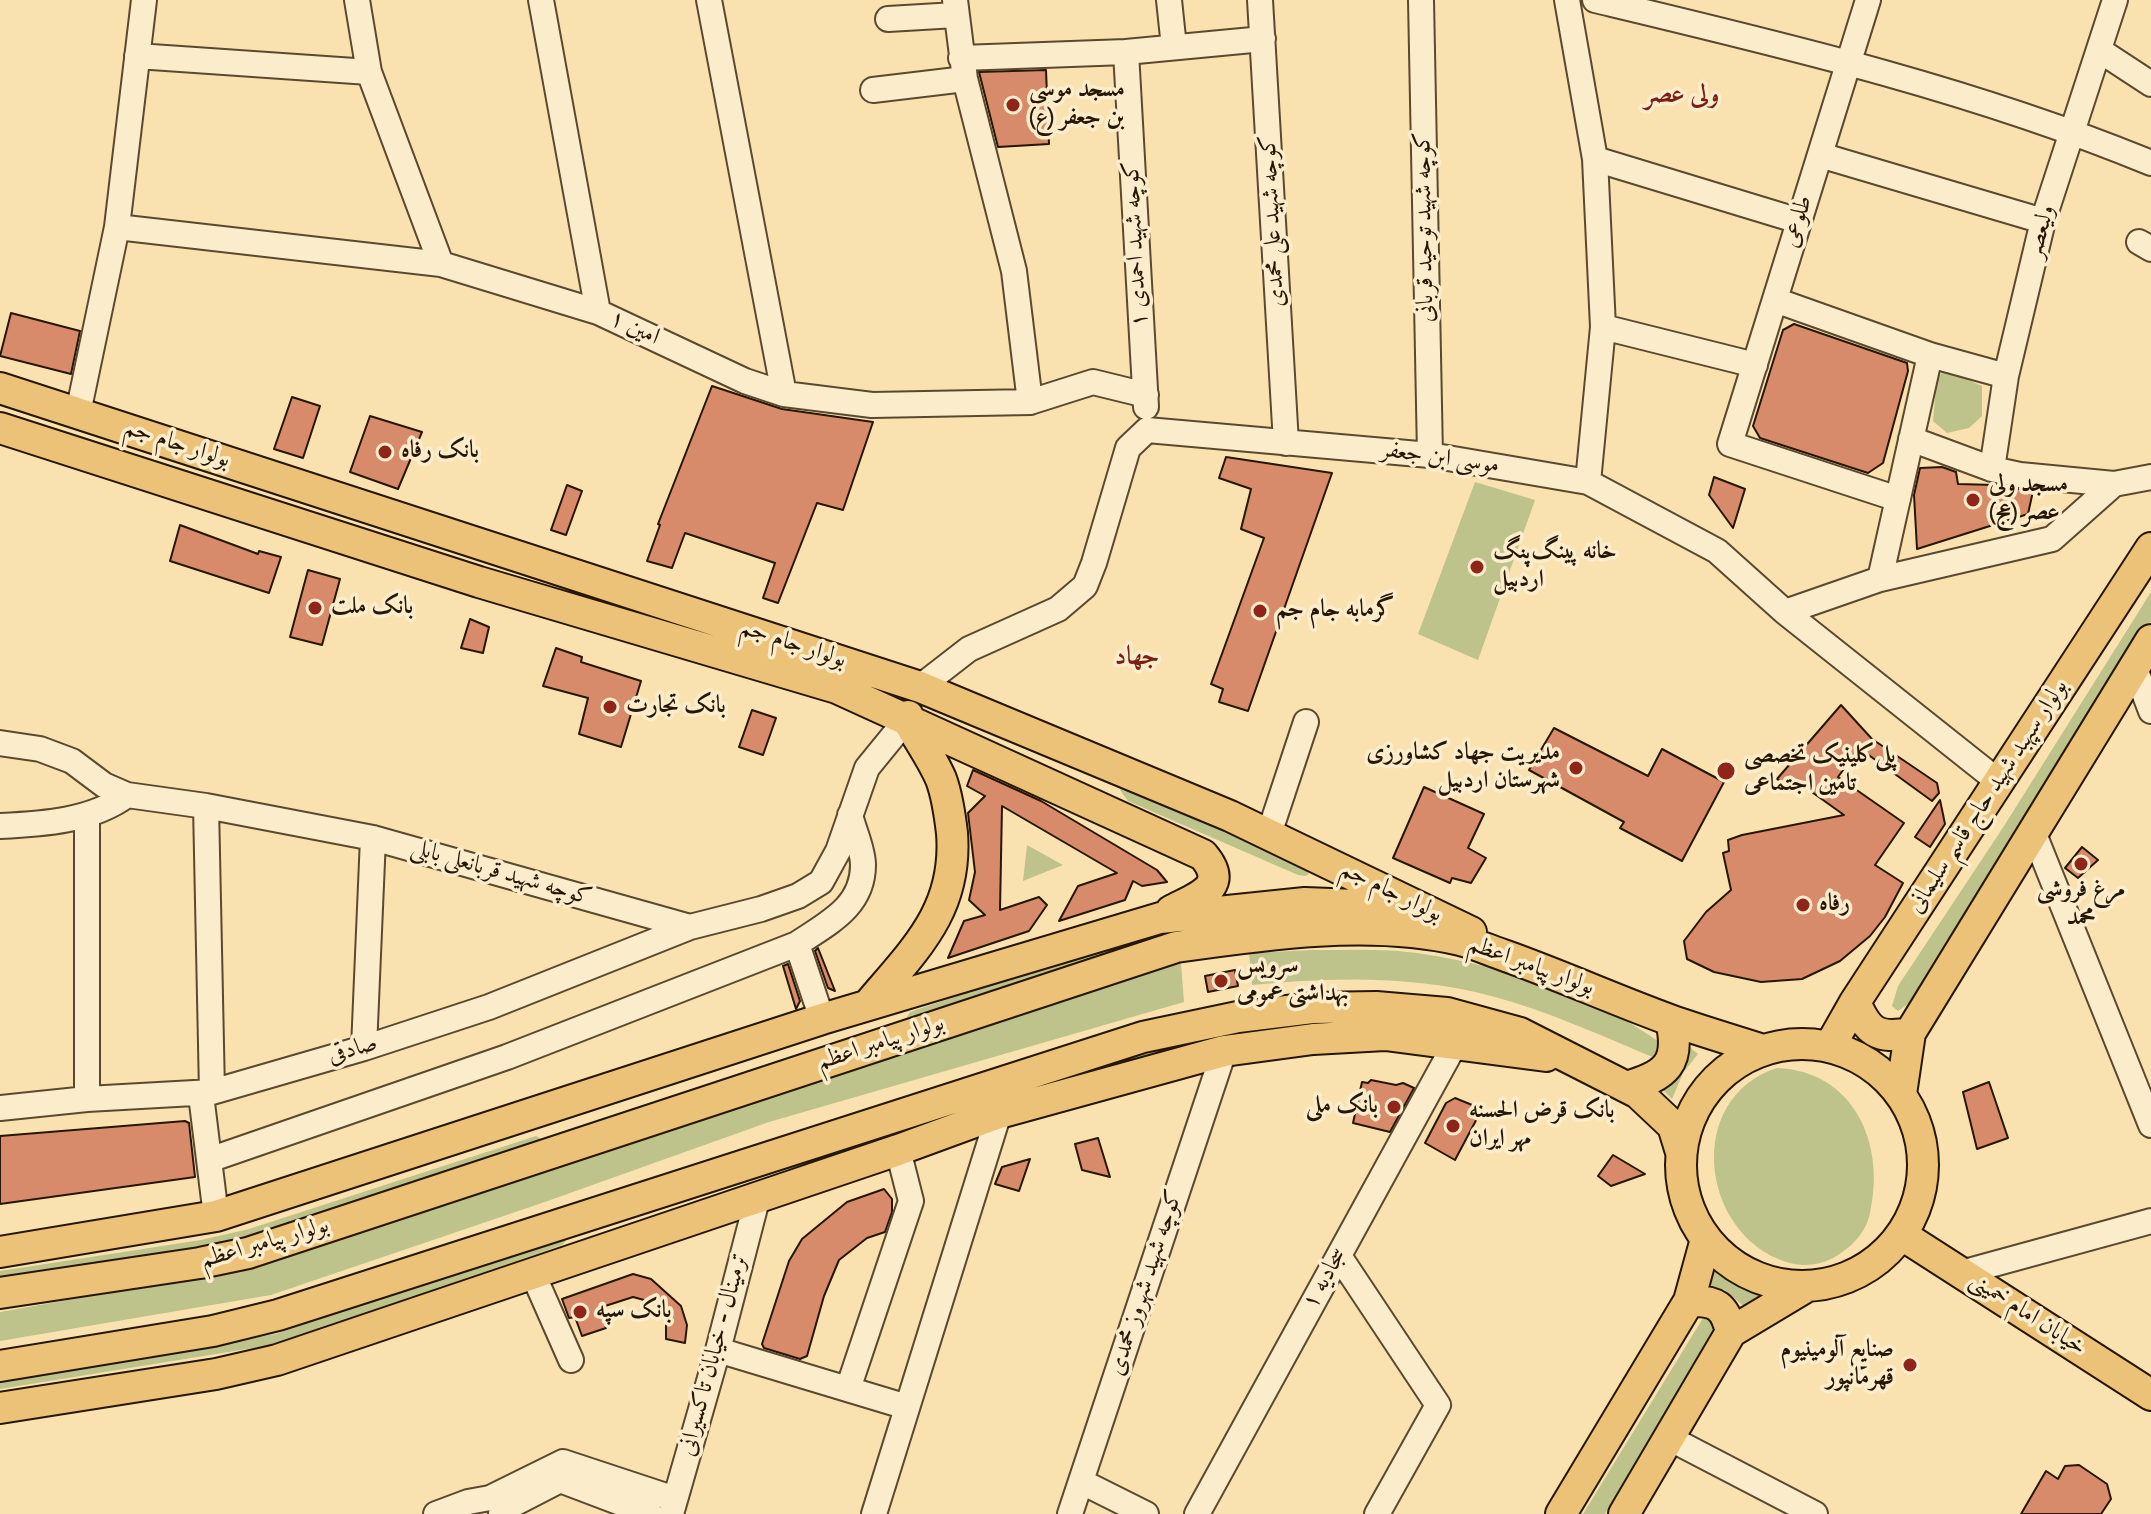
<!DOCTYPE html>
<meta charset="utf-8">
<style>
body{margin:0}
canvas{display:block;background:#f9e2b0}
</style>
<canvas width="2151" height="1514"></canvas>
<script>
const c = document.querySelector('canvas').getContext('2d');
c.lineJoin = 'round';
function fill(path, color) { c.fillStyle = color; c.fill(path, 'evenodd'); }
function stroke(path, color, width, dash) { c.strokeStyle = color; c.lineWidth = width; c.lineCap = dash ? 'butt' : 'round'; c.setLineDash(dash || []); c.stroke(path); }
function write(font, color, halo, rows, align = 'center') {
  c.font = font + ' "IM FELL English",Amiri,serif'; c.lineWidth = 7; c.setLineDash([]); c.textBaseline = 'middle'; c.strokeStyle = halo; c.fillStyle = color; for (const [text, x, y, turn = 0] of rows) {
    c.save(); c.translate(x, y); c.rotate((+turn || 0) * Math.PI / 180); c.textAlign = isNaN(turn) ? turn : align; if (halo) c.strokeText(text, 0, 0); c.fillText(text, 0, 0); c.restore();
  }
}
const green = new Path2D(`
 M1946,370l36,16v30l-13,12 -22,5 -14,-12 4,-44z
 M1475,482l60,18 -57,160 -60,-26z
 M2151,592v29l-243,383 -10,7 -6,-5 6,-20 106,-160z
 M1127,783l179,86 3,5 -4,2 -7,-1 -170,-74 -8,-11z
 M1027,845l36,20 -40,16z
 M1240,914l-326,106 -7,-3 3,-5 234,-79z
 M1313,950c36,0 74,-2 110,4 83,13 170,40 239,90l-7,14c-53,-22 -105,-46 -160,-61 -79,-22 -163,-20 -243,-12l-3,-32z
 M1181,963l3,39 -415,120 -227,81 -271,92 -271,46v-29l260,-46z
 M1347,1019l1,6 -419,98 -52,17 -10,-2 284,-89 105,-25z
 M1688,1046l10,8 -15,19 -11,26 -11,-11z
 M1777,1068c77,3 109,76 93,145 -4,20 -19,35 -37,45 -15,8 -31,9 -47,4 -86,-28 -102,-164 -9,-194z
 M536,1136l4,2 -1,5 -309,99 -230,38v-9l201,-31 48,-11z
 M559,1236l7,5 -4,4 -284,99 -278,45v-8l276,-47z
 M1714,1268c16,13 32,22 53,26l-19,16 -23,-20 -18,-5z
 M1703,1318l14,6 -4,13 -108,177h-22z`);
const building = new Path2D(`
 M1046,70l3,74 -51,3 -19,-75z
 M11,313l69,18 -9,43 -71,-18z
 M1794,324l113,39 1,8 -25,92 -15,10 -108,-35 -7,-12 30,-96z
 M712,386l70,23 91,13 -30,88 -26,-7 -39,100 -15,-5 12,-35 -90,-30 -13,35 -25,-7 13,-36 -2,-1z
 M292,397l28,9 -17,52 -29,-9z
 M370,416l52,16 -24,57 -48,-17z
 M1226,457l106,16 -84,238 -29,-9 4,-13 -12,-5 53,-146 -23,-9 10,-40 -32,-11z
 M1942,467l14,5 2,12 37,1 38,6 -5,23 -111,35 -3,-54 6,-27z
 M1714,477l31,12 -12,39 -24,-33z
 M567,485l15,6 -16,44 -15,-5z
 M180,525l78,29 1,-3 22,6 -12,36 -99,-32z
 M308,570l32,9 -18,66 -32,-8z
 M470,619l19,8 -6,26 -22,-5z
 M556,648l26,9 -1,5 60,19 -20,66 -42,-13 9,-36 -45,-12z
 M1841,705l31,34 65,44 2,10 -7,8 -73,-53 -21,29 66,46 -29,42 28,18 -18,34 -15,19 -30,25 -38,18 -41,3 -47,-10 -27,-13 -3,-18 22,-29 25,-22 -8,-37 6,-2 -1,-11 14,-5 102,-20 -42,-30 -6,7 -19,-13z
 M752,710l24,8 -13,37 -24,-8z
 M1554,728l94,48 14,-27 62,33 -42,79 -62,-33 4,-6 -95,-52z
 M973,770l68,31 116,69 10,12 -25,4 -9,-5 -8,19 -66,21 19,-35 39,-13 -115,-67 -2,104 39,-13 8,8 -18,26 -81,27 16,-37 21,-6 -16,-15 6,-28 -7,-59 17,-17 -18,-10z
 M1424,787l60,27 -16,34 18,10 -15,25 -19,-5 -2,5 -57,-25z
 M1940,800l5,24 -15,23 -15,-10z
 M2082,847l16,13 -20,18 -13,-10z
 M818,948l17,43 -7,-3 -13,-37z
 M788,964l12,37 -4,8 -13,-43z
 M1235,970l3,16 -30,6 -3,-16z
 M1371,1080l25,5 7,-2 11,5 -24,44 -37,-9 9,-41 6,1z
 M1989,1082l19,56 -31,11 -14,-57z
 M1455,1098l27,11 -27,51 -30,-17 21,-40z
 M185,1121l4,2 6,54 -195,27v-68z
 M1098,1138l12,39 -28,-7 -7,-26z
 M1613,1155l32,19 -34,12 -13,-10z
 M1030,1159l-11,32 -24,-7 7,-17z
 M884,1189l8,10v13l-7,20 -18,6 -28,22 -15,36 -17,60 -7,3 -36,-11 -2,-4 27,-83 13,-22 45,-37z
 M633,1274l18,5 30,27 6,19 -2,18 -19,-4v-22l-11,-14 -22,-6 -34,11 7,20 -24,8 -7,-19 -6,1 -7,-19z
 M2079,1465l28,19 4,15 -10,15h-80l25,-43 12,8 7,-13z`);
const minor = new Path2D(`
 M357,0l12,72 72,192
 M541,0l57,312
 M709,0l75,394
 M955,0l10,79 49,192 16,131
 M1169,0l5,47
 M1260,0l26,443
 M1421,0l9,455
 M1567,0l28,159 8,168 -15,155
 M1595,0c188,45 376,89 556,163
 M1868,0l-138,444 168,55
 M888,19l68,-4
 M2099,50l52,34
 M137,56l232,16
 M961,58l165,-6
 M873,90l92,-11
 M1820,155l223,66
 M1595,159l204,62
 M117,227l324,37 157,48 147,69 39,13 88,11 158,-3 63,-20 53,13
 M2139,242l12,7
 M1775,300l155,55 76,21
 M1603,327l152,38
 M1146,407l-20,-355 137,-13
 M78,413l39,-186 27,-227
 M1911,439l81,30 28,6 94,9 37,-7
 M1992,469l14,-93 37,-155 72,-221
 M1880,579l50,-224
 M1785,612l95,-33 172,-40 62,-55
 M2134,666l17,45
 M920,687l49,-38 89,-40 27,-23 9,-23 34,-115 19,-18 283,25 158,27 129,69 68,61 214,170
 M0,743l40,6 32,12 32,24 23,10 79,11 167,32 317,89 71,-18 37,-13 23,-14 17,-31 29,-83 40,-49
 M206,806l6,286
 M87,815v284
 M0,826c43,-2 92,-5 127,-31
 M1269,834l37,-112
 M2034,834l117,291
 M797,944l25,75
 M364,1048l9,-210
 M202,1103l14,113
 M0,1108l87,-9 125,-7 152,-44 125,-41 201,-80
 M209,1160l298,-103 290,-113c31,-21 66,-37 66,-79 0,-16 -9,-34 -13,-50
 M1339,1256l99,149 -61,109
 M1961,1273l190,-52
 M533,1274l38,86
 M718,1350l189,57
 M848,1389l63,-188 -13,-51
 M1669,1438l146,76
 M1082,1482l64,32
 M436,1514l32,-12 22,-4 73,-36 112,37
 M501,1514l3,-5 56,-29 90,34
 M671,1514l47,-164 40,-154
 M874,1514l125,-401
 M1070,1514l154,-463
 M1197,1514l258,-470`);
const major = new Path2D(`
 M0,388l920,299 310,129 241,116
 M0,428l479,154 358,106 366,167c28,33 -6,42 -32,56
 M1855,1002c13,30 22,37 55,31
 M868,1005c46,-55 90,-94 84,-172 -2,-17 -5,-38 -11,-54 -9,-21 -23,-40 -34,-60l1,-3
 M1681 1165a121 121 0 1 1 242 0a121 121 0 1 1-242 0Z
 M1830,1046l25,-44 296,-454
 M1626,1087c40,-11 55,-24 45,-66
 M1901,1094l9,-61 241,-393
 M1902,1235l249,160
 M0,1252l216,-36 606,-197 338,-101 145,-15 103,4
 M0,1293l200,-30 48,-10 928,-306c90,-13 195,-28 284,-7 16,4 31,11 46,16 56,20 109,44 164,64 31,11 62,20 93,30
 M1689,1301c27,-1 36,5 42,31
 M0,1366l213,-35 65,-16 865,-278 95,-20 74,-9 64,-1 71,6 73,20 118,60 35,33 8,26
 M0,1408l216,-34 61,-14 621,-210 101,-37 225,-62 89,-12 72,-4 161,21
 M1561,1514l128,-213 17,-62
 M1624,1514l107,-182 75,-45`);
const markers = [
 [1013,105,8,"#8f2418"],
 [385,452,8,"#8f2418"],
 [1973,500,8,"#8f2418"],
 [1477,567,8,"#8f2418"],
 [315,608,8,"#8f2418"],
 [1260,611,8,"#8f2418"],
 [610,707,8,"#8f2418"],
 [1576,768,8,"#8f2418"],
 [1726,771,10,"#8f2418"],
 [2081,864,8,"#8f2418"],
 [1803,905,8,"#8f2418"],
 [1221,981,8,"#8f2418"],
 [1394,1107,8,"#8f2418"],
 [1453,1126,8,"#8f2418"],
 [580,1312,8,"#8f2418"],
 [1910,1365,8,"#8f2418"]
];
const poiNames = [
 ["مسجد موسی",1029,91],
 ["بن جعفر (ع)",1029,119],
 ["بانک رفاه",401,452],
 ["مسجد ولی",1989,486],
 ["عصر (عج)",1989,514],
 ["خانه پینگ‌پنگ",1493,553],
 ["اردبیل",1493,581],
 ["بانک ملت",331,608],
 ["گرمابه جام جم",1276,611],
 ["بانک تجارت",626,707],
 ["مدیریت جهاد کشاورزی",1560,754,"right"],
 ["شهرستان اردبیل",1560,782,"right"],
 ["پلی‌کلینیک تخصصی",1744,757],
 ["تامین اجتماعی",1744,785],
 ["مرغ فروشی",2081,891,"center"],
 ["محمد",2081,919,"center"],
 ["رفاه",1819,905],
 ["سرویس",1237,967],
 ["بهداشتی عمومی",1237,995],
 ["بانک ملی",1378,1107,"right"],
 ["بانک قرض الحسنه",1469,1112],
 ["مهر ایران",1469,1140],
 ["بانک سپه",596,1312],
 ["صنایع آلومینیوم",1894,1351,"right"],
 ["قهرمانپور",1894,1379,"right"]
];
const streetNames = [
 ["کوچه شهید علی محمدی",1274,221,-93],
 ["طلوعی",1799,222,-73],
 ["کوچه شهید توحید قربانی",1426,227,-91],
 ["ولیعصر",2042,232,-75],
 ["کوچه شهید احمدی ۱",1137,244,-93],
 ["امین ۱",634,329,25],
 ["بولوار جام جم",177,445,18],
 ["موسی ابن جعفر",1440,459,8],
 ["بولوار جام جم",793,645,18],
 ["بولوار سپهبد شهید حاج قاسم سلیمانی",1989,797,-57],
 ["کوچه شهید قربانعلی بابلی",501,874,16],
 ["بولوار جام جم",1391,893,26],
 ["بولوار پیامبر اعظم",1531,967,20],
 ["بولوار پیامبر اعظم",881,1044,-18],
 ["صادقی",353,1051,-17],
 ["بولوار پیامبر اعظم",265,1244,-16],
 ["سجادیه ۱",1326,1279,-61],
 ["کوچه شهید شهروز محمدی",1147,1283,-72],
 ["خیابان امام خمینی",2027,1315,33],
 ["ترمینال - خیابان تاکسیرانی",715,1355,-75]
];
const neighbourhoodNames = [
 ["ولی عصر",1682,97],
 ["جهاد",1137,659]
];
fill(green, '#bec38b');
fill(building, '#d78b6b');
stroke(building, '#261604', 2);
stroke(minor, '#5b492f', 28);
stroke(major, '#261604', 34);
stroke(minor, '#fbeccc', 24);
stroke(major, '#ecc178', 30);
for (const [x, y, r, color] of markers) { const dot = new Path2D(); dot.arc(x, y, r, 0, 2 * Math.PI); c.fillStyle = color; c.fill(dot); stroke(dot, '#fbeccc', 3); }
write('bold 24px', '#261604', '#fbeccc', poiNames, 'left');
write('24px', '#261604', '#fbeccc', streetNames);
write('bold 26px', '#7a1f14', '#fbeccc', neighbourhoodNames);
</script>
